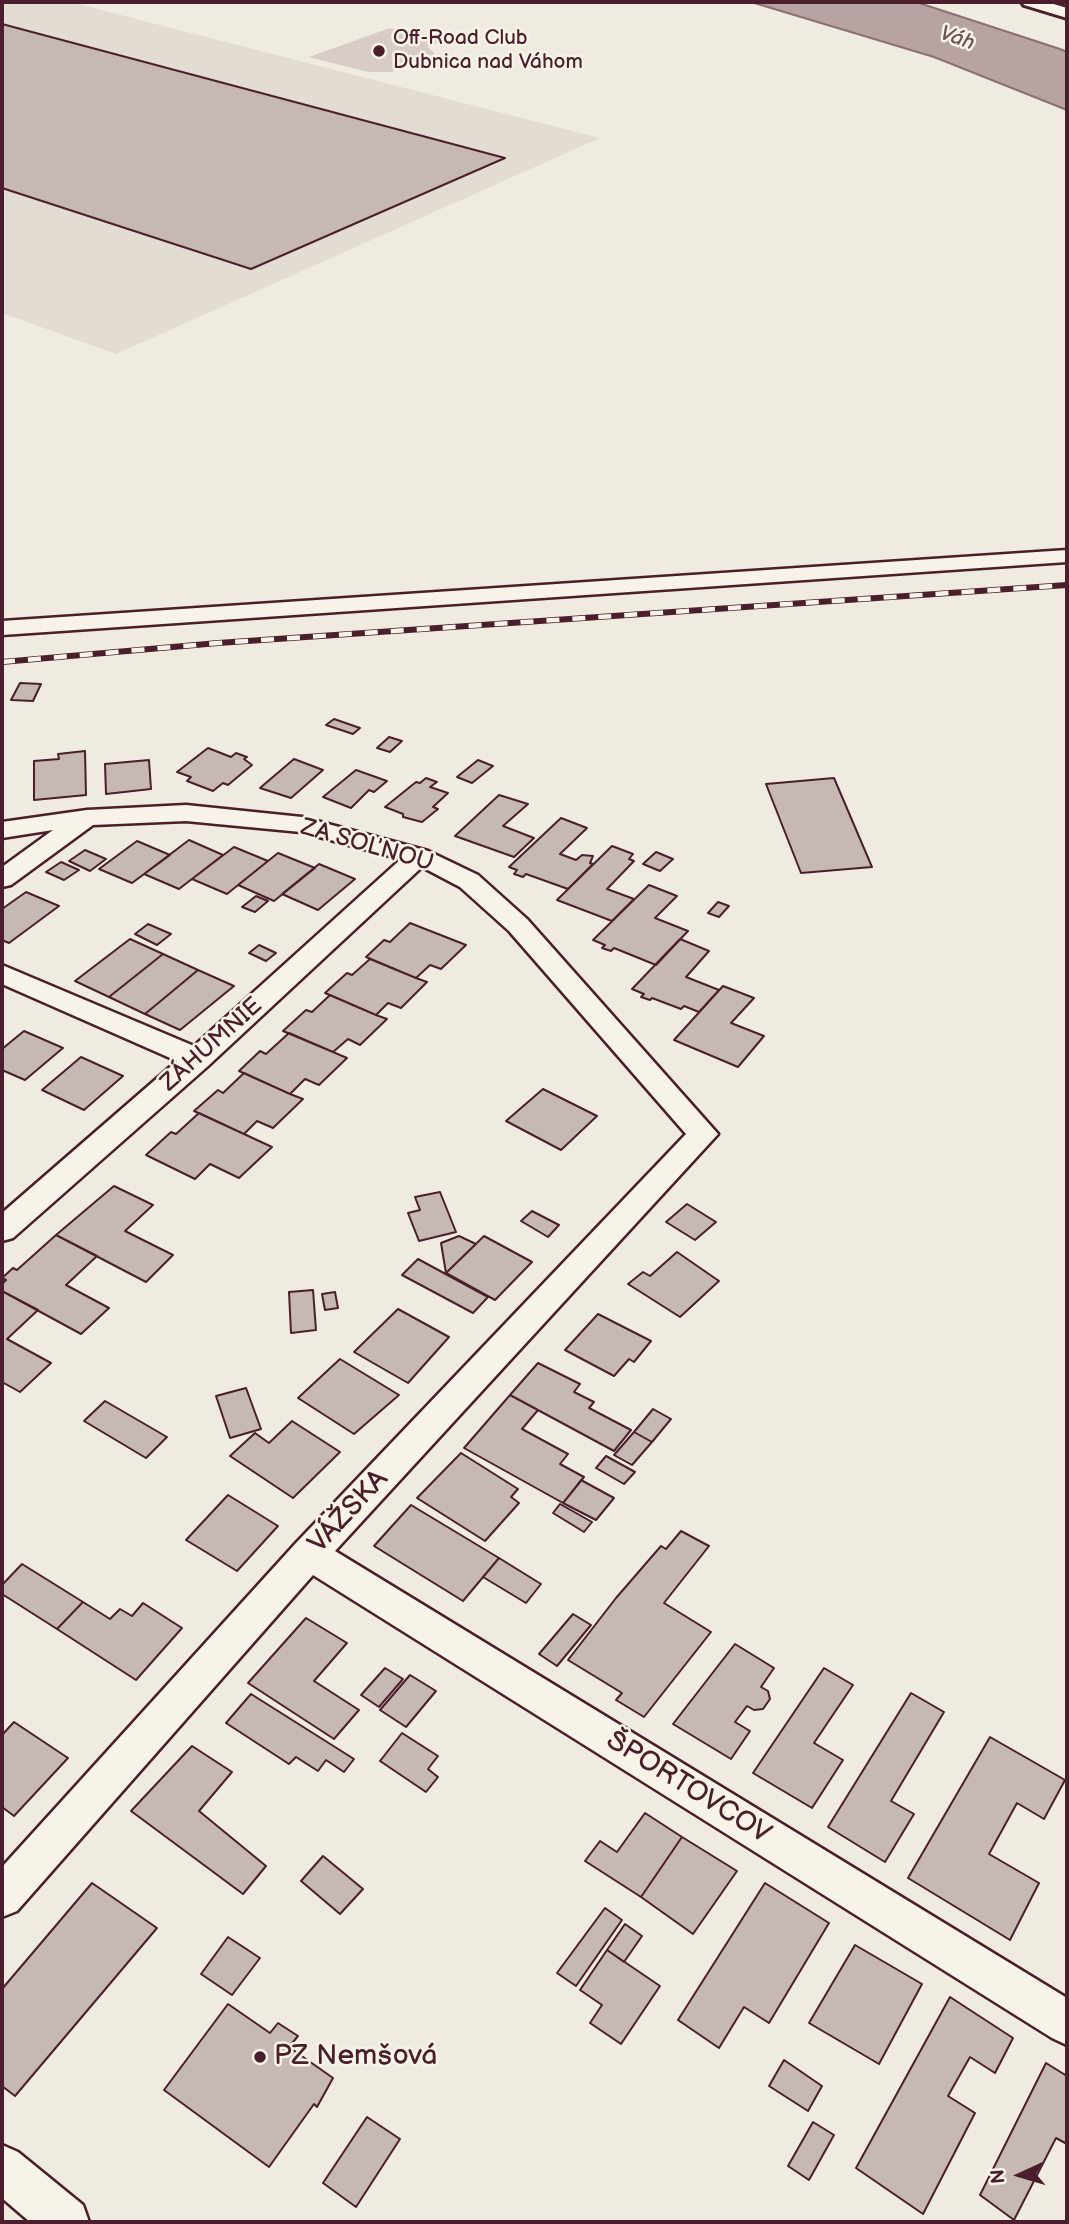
<!DOCTYPE html>
<meta charset="utf-8">
<style>
body{margin:0}
#map{position:relative;width:1069px;height:2224px;overflow:hidden;background:#f0ebe0;font-family:"Balsamiq Sans",sans-serif}
canvas{display:block}
.frame{position:absolute;inset:0;border:4px solid #4a1f2b;pointer-events:none}
.north{position:absolute;left:985px;top:2140px;width:70px;height:70px;-webkit-text-stroke:5px #f7f3e8;paint-order:stroke;rotate:266deg;font-size:19px;font-weight:700;line-height:28px;text-align:center;color:#4a1f2b}
.north::after{content:'';display:block;margin:auto;width:24px;height:32px;background:#4a1f2b;clip-path:polygon(50% 0,100% 100%,50% 72%,0 100%)}
</style>
<div id="map">
<canvas width="1069" height="2224"></canvas>
<div class="frame"></div>
<div class="north">N</div>
</div>
<script>
const c = document.querySelector('canvas').getContext('2d');
c.lineJoin = 'round';
function fill(path, color) { c.fillStyle = color; c.fill(path, 'evenodd'); }
function stroke(path, color, width, dash) { c.strokeStyle = color; c.lineWidth = width; c.lineCap = dash ? 'butt' : 'round'; c.setLineDash(dash || []); c.stroke(path); }
function write(font, color, halo, rows, align = 'center') {
  c.font = font + ' "Balsamiq Sans",sans-serif'; c.lineWidth = 5; c.setLineDash([]); c.textBaseline = 'middle'; c.strokeStyle = halo; c.fillStyle = color; for (const [text, x, y, turn = 0] of rows) {
    c.save(); c.translate(x, y); c.rotate((+turn || 0) * Math.PI / 180); c.textAlign = isNaN(turn) ? turn : align; if (halo) c.strokeText(text, 0, 0); c.fillText(text, 0, 0); c.restore();
  }
}
const built = new Path2D(`
 M2,2h68l530,136 -484,216 -114,-41z`);
const green = new Path2D(`
 M390,28l51,13 -13,6 7,7 -44,18h-23l-59,-15z`);
const water = new Path2D(`
 M751,2h165l144,47 7,3v58l-133,-53z`);
const building = new Path2D(`
 M2,24l503,134 -254,111 -249,-81z
 M20,683l21,1 -8,17 -22,-1z
 M334,719l26,9 -7,6 -27,-9z
 M389,737l13,4 -12,11 -13,-4z
 M208,748l23,9 5,-4 11,4 -3,2 8,6 -24,20 -5,-2 -10,8 -26,-10 4,-4 -14,-5z
 M85,751l1,44 -52,5v-39l25,-2 -1,-5z
 M294,759l29,11 -32,28 -31,-10z
 M149,760l2,29 -45,5 -1,-30z
 M478,760l15,6 -21,17 -15,-6z
 M356,770l31,11 -13,11 -5,-2 -18,18 -28,-11z
 M426,778l11,4 -7,5 18,6 -15,14 5,2 -16,13 -19,-5v-3l-18,-7 31,-25 4,1z
 M834,778l38,89 -71,6 -35,-89z
 M499,795l29,9 -25,22 31,12 -20,19 -59,-21z
 M561,818l26,10 -27,26 16,6 6,-5 11,1 -3,7 3,1 -25,25 -42,-15 -3,3 -9,-3 3,-4 -8,-3z
 M189,840l34,15 -44,34 -35,-15z
 M137,841l33,14 -38,28 -33,-14z
 M612,846l21,8 -4,5 5,2 -27,28 27,10 -22,22 -55,-21z
 M234,847l34,14 -41,33 -35,-15z
 M85,850l21,9 -16,12 -21,-10z
 M656,852l17,7 -13,12 -17,-7z
 M278,853l37,15 -41,33 -36,-16z
 M61,862l18,8 -15,10 -18,-8z
 M319,864l36,15 -37,31 -36,-16z
 M649,885l28,11 -22,22 33,13 -32,34 -42,-17 -3,3 -9,-3 3,-3 -12,-5z
 M26,892l33,14 -50,37 -7,-3v-31z
 M256,896l12,5 -13,11 -13,-5z
 M718,902l11,4 -10,11 -11,-4z
 M410,923l56,22 -25,24 -11,-4 -14,13 -50,-21 18,-17 6,2z
 M148,924l23,10 -14,11 -22,-11z
 M130,939l33,15 -54,43 -34,-16z
 M680,939l29,12 -23,26 33,13 -20,22 -15,-6 -3,3 -29,-11 -2,2 -9,-3 3,-3 -12,-5z
 M259,945l17,8 -10,8 -17,-8z
 M163,954l35,16 -53,44 -36,-17z
 M370,959l46,19 11,4 -26,26 -13,-5 -12,12 -51,-22 22,-20 5,2z
 M198,970l36,16 -54,44 -35,-16z
 M723,986l31,12 -23,25 33,13 -26,31 -64,-27z
 M330,995l46,20 11,4 -27,26 -12,-6 -15,13 -50,-21 23,-21 6,2z
 M24,1031l39,17 -38,32 -23,-10v-21z
 M289,1033l44,19 14,6 -28,27 -14,-6 -15,15 -51,-23 21,-20 6,3z
 M81,1057l42,19 -39,34 -42,-20z
 M244,1073l46,21 13,5 -30,29 -16,-7 -13,13 -50,-23 24,-21 5,3z
 M543,1089l54,27 -36,34 -55,-29z
 M199,1113l45,21 28,13 -33,31 -29,-14 -15,15 -49,-24 25,-23 5,2z
 M114,1186l39,19 -28,26 48,24 -27,27 -90,-47z
 M440,1192l16,40 -37,9 -11,-28 12,-3 -5,-13z
 M687,1204l29,18 -21,18 -29,-18z
 M532,1211l27,14 -11,12 -27,-16z
 M56,1235l41,21 -31,29 43,23 -28,26 -79,-43v-7l4,-4 -4,-2 11,-10 4,2z
 M459,1236l17,8 -30,29 -5,-30z
 M484,1236l48,26 -37,38 -49,-27z
 M677,1252l42,29 -39,36 -52,-33 15,-12 7,4z
 M418,1259l70,38 -15,16 -71,-38z
 M313,1290l3,40 -25,3 -2,-41z
 M2,1291l36,19 -31,29 44,24 -31,29 -18,-10z
 M335,1292l3,16 -13,2 -3,-16z
 M398,1309l51,28 -41,46 -54,-31z
 M598,1314l53,27 -17,21 -5,-3 -15,17 -49,-26z
 M340,1359l59,36 -45,39 -56,-36z
 M538,1363l42,21 -6,8 20,10 -5,6 42,22 -17,21 -104,-56z
 M246,1388l15,41 -31,9 -14,-42z
 M510,1395l28,15 -16,19 46,25 -8,10 24,13 -21,26 -99,-55z
 M105,1401l62,36 -21,21 -62,-37z
 M653,1409l18,10 -19,23 -18,-10z
 M292,1421l48,31 -47,46 -63,-42 25,-23 14,10z
 M634,1432l18,10 -20,23 -18,-10z
 M461,1453l57,36 -7,8 8,6 -34,38 -68,-43z
 M606,1456l29,16 -11,12 -28,-16z
 M581,1480l33,18 -18,22 -33,-17z
 M228,1495l50,31 -41,45 -51,-31z
 M560,1504l32,18 -8,10 -31,-19z
 M411,1505l88,53 -36,43 -89,-55z
 M681,1531l28,15 -45,57 47,29 -67,85 -28,-17 6,-7 -54,-33 48,-62 45,-52 5,3z
 M499,1558l42,26 -15,19 -43,-26z
 M22,1564l61,38 -26,27 -55,-35v-9z
 M83,1602l27,17 10,-10 12,7 11,-13 39,25 -46,52 -79,-51z
 M573,1614l18,11 -34,41 -18,-12z
 M306,1618l41,25 -33,38 45,29 -25,29 -86,-56z
 M735,1644l39,24 -13,19 7,4 2,8 -7,10 -9,1 -7,-4 -12,16 15,9 -19,28 -58,-35z
 M385,1668l18,11 -24,28 -18,-12z
 M824,1668l29,17 -39,58 29,17 -31,48 -59,-35z
 M410,1675l26,16 -30,36 -26,-17z
 M911,1693l33,19 -53,89 23,13 -29,48 -57,-35z
 M251,1694l103,65 -10,13 -18,-12 -8,11 -22,-14 -7,7 -63,-41z
 M14,1722l54,36 -54,58 -12,-9v-72z
 M402,1733l36,23 -10,13 10,8 -12,15 -46,-31z
 M990,1737l75,43 -21,39 -27,-16 -28,51 50,29 -29,57 -102,-62z
 M192,1746l40,26 -33,39 67,55 -23,28 -112,-83z
 M645,1813l37,24 -41,60 -56,-36 15,-20 17,11z
 M682,1837l55,34 -44,63 -52,-37z
 M323,1856l40,33 -23,25 -39,-33z
 M92,1883l65,45 -142,168 -13,-10v-97z
 M765,1883l64,40 -60,100 -25,-16 -25,41 -41,-28z
 M605,1908l17,12 -46,66 -19,-13z
 M625,1924l17,12 -18,26 -17,-12z
 M228,1937l32,21 -28,37 -31,-21z
 M855,1945l67,39 -43,80 -70,-41z
 M607,1950l53,36 -39,58 -31,-21 12,-18 -22,-15z
 M950,1997l63,41 -18,35 -25,-16 -22,39 27,17 -52,101 -67,-46z
 M228,2004l42,29 8,-10 20,13 -9,11 44,31 -16,29 -3,-3 -45,63 -105,-77z
 M784,2060l38,26 -14,25 -39,-25z
 M1046,2063l21,13v68l-11,-6 -42,82 -34,-25z
 M367,2117l33,22 -44,68 -33,-24z
 M813,2122l21,13 -25,45 -21,-14z`);
const street = new Path2D(`
 M1067,550v12l-1065,73v-14z
 M186,805l116,12 126,34 50,24 49,44 191,215 -383,417 732,447v47l-15,-7 -739,-463 -296,336 -15,6v-50l294,-324 390,-409 -177,-203 -49,-44 -38,-20 -214,199 -195,172 -11,3v-28l175,-152 -175,-77v-19l192,81 207,-187 -100,-27 -115,-11 -93,4 -82,60 -9,2v-20l51,-37 -51,8v-16l85,-12z
 M2,2145l16,7 65,53 6,17h-59l-28,-24z`);
const highway = new Path2D(`
 M1022,2h25l20,6v10l-43,-13z`);
const rail = new Path2D(`
 M2,662l216,-19 849,-58`);
const markers = [
 [379,51,7,"#4a1f2b"],
 [260,2057,7,"#4a1f2b"]
];
const farPoinames = [
 ["Off-Road Club",393,39],
 ["Dubnica nad Váhom",393,63]
];
const farWaternames = [
 ["Váh",957,39,19]
];
const streetNames = [
 ["ZA SOĽNOU",367,846,16],
 ["ZÁHUMNIE",212,1045,-42]
];
const nearStreetnames = [
 ["VÁŽSKA",349,1512,-47],
 ["ŠPORTOVCOV",688,1788,32]
];
const nearPoinames = [
 ["PZ Nemšová",274,2057]
];
fill(built, '#e3dcd2');
fill(green, '#d8cdc6');
fill(water, '#b7a4a2');
stroke(water, '#8b6f72', 2);
fill(building, '#c6b8b3');
stroke(building, '#4a1f2b', 2);
stroke(street, '#4a1f2b', 5);
stroke(highway, '#4a1f2b', 6);
fill(street, '#f7f3e8');
fill(highway, '#f7f3e8');
stroke(rail, '#4a1f2b', 6);
stroke(rail, '#f7f3e8', 4.5, [13]);
for (const [x, y, r, color] of markers) { const dot = new Path2D(); dot.arc(x, y, r, 0, 2 * Math.PI); c.fillStyle = color; c.fill(dot); stroke(dot, '#f7f3e8', 2.5); }
write('21px', '#4a1f2b', '#f7f3e8', farPoinames, 'left');
write('italic 21px', '#704e55', '#f7f3e8', farWaternames);
write('24px', '#4a1f2b', '#f7f3e8', streetNames);
write('28px', '#4a1f2b', '#f7f3e8', nearStreetnames);
write('28px', '#4a1f2b', '#f7f3e8', nearPoinames, 'left');
</script>
